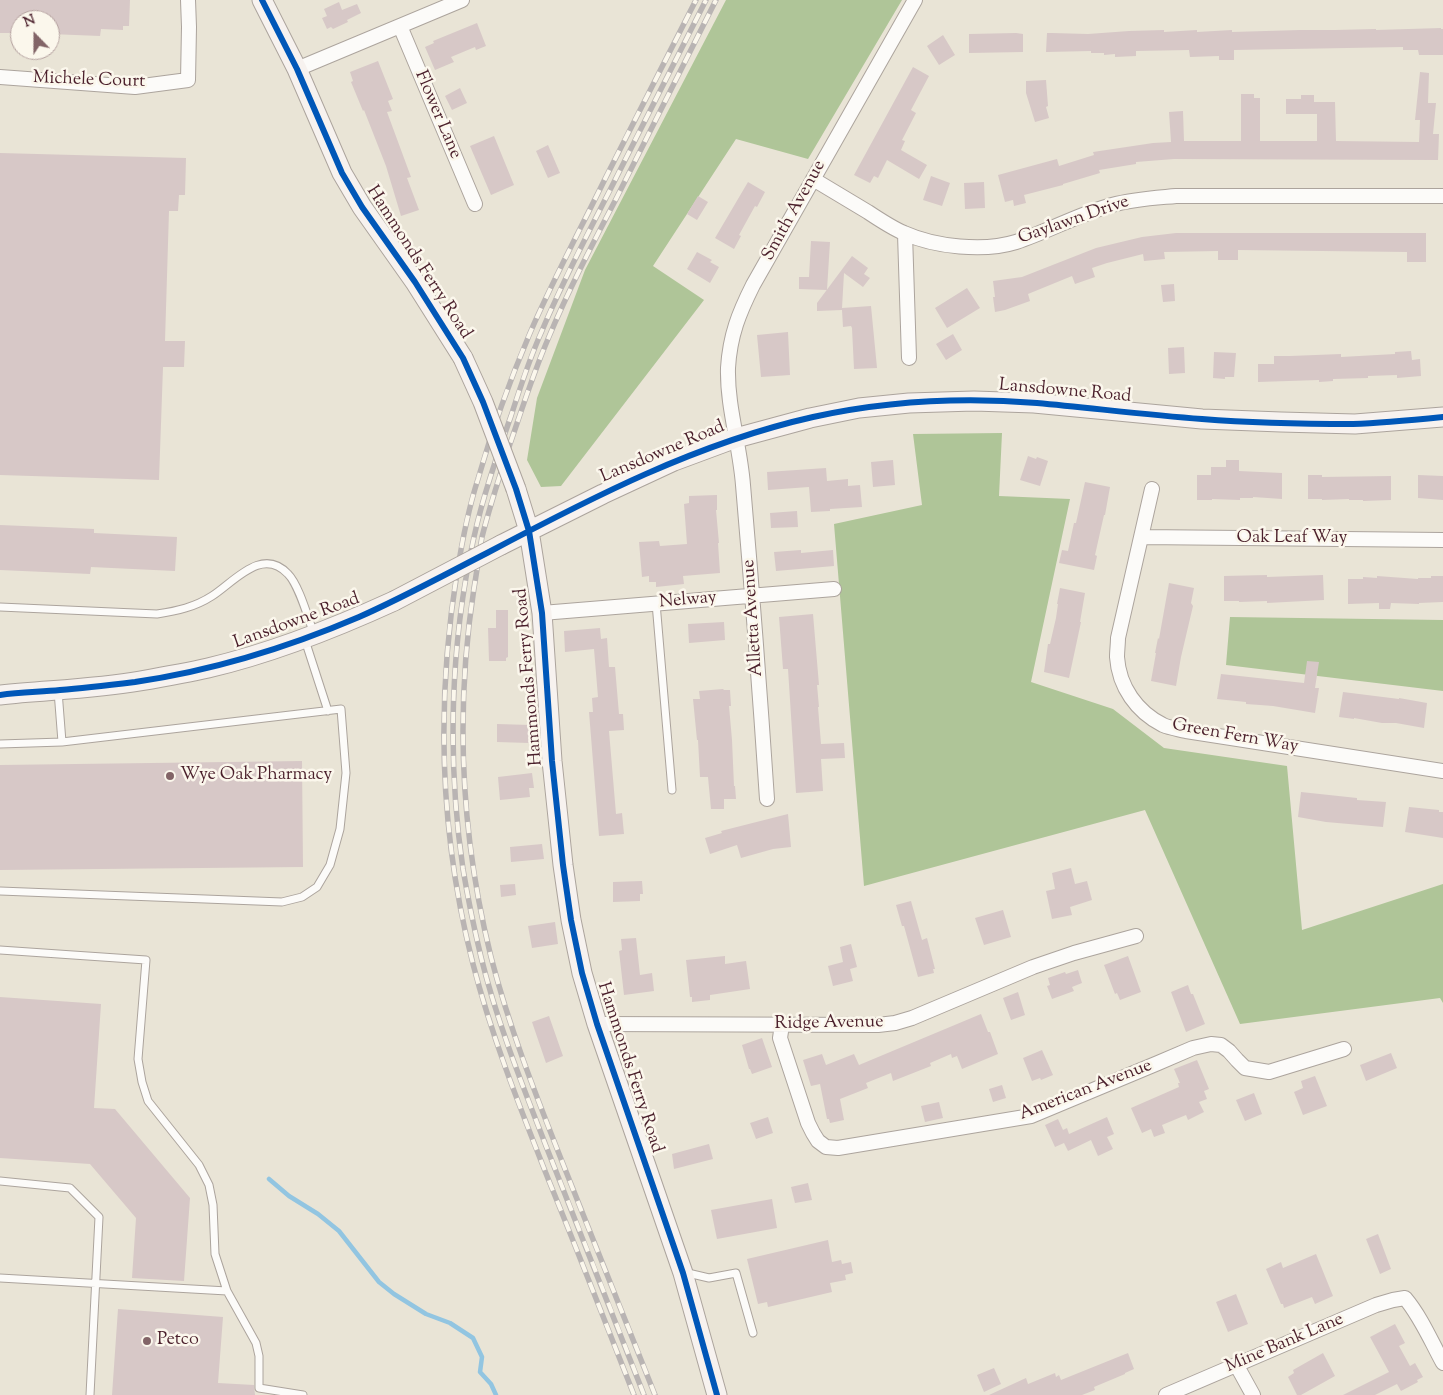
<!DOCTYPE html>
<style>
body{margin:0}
#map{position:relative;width:1443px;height:1395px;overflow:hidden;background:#e9e4d6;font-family:"Sorts Mill Goudy",serif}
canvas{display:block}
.north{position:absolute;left:10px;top:10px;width:50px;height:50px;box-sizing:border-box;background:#fbf7ec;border:1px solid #b4a19f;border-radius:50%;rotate:338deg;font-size:14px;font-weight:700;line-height:20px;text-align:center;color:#4a1f2b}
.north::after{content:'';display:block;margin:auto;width:18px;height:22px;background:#826467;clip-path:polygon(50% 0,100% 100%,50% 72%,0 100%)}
</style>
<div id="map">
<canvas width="1443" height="1395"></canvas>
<div class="north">N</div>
</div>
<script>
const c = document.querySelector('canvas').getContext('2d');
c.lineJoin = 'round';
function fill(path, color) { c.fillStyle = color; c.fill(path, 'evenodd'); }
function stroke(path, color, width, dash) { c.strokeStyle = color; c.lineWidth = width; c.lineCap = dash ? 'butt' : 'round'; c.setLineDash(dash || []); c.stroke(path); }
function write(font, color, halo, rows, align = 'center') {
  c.font = font + ' "Sorts Mill Goudy",serif'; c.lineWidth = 5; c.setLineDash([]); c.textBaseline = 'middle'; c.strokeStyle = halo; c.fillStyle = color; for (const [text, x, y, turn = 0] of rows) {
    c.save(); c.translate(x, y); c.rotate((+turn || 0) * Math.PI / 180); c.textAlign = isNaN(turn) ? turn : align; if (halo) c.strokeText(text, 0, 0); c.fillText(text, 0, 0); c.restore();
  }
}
const forest = new Path2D(`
 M726,0h176l-94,159 -72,-20 -83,127 51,34 -143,186 -20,1 -14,-27 10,-62 48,-128z
 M1002,433l-3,63 71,3 -39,183 82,27 51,39 123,18 15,164 141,-46v119l-3,-5 -200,26 -95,-214 -281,76 -30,-362 88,-19 -9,-71z
 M1230,617l213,3v71l-217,-26z`);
const stream = new Path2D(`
 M269,1179l20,17 29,18 21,17 40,51 15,12 32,20 24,9 23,15 9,19 -2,15 11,12 5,11`);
const building = new Path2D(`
 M0,0h130l-1,26h-6v4l-22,-1 -1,7 -50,-2v-14h-30v13h-20z
 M339,2l3,8 15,-6 4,9 -14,7 1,2 -15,7 -2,-2 -4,2 -5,-11 5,-2 -3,-7z
 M477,23l9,23 -10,4 -1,-3 -24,10 3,5 -19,8 -10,-23 9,-4 -1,-2z
 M1441,28v1h2v26h-24l-1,-5h-15v-3l-169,3v10h-15v-4l-29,1 -1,-7 -53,1v5l-21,1v-3l-11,1v-2h-13v-2l-45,1 1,-19h5l36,1 41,-3 35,-1v2l33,-2v2l35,-2v2l68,-2h35l41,-1v1z
 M1016,33l7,1v18l-54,1v-19z
 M943,35l12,20 -16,10 -12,-19z
 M378,61l15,38 -5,2 4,10 -5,1 24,65 -4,1 12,32 -18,6 -15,-50 -22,-56 -1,1 -12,-29 2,-1 -3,-9z
 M913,67l16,9 -18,34 5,3 -14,27 3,1 -4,9 26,15 -8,14 -32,-19 -9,18 -4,-2 -4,7 -16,-8z
 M1420,72l9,1 -1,30h8l-3,31h6l-1,26 -264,-1 -38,3v2l-37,6 1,3 -37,11v1l-39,10 2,8 -12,3 -1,-6 -8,2 -7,-27 59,-16 2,7 35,-11 -1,-3 60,-9 18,-1 -2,-30 14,-1 1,30h57v-47h13v4h6v43h57v-27h-31v-15h15v-4h13v7h21l1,39 83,1 1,-22h-5z
 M1046,80l2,26 -2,1 3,11 -14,4 -9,-29v-12z
 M460,88l7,15 -15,7 -7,-14z
 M494,136l20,49 -23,10 -21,-49z
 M548,145l12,28 -12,5 -12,-27z
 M0,153l186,5 -1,37h-6l-1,16h-9l-4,130h20l-1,26h-21l-4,113 -159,-5z
 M931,176l19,7 -8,23 -19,-6z
 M748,182l17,10 -8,15 -2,-1 -16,29 2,1 -7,13 -19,-11z
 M984,182l1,26 -20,1 -1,-26z
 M698,196l10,6 -11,18 -10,-6z
 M1176,233h250v29h-19v-10l-169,-2v10h-20v-9l-54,1 1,7 -21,2 -1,-7 -36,9 -15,5 3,9 -20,7 -3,-8 -44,18 2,7 -25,9 -10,2 -2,-15h2l-2,-16 29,-4 74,-29 46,-11z
 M811,241l19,1 -3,48 -28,-1v-12h10z
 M697,252l15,8 -2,2 9,5 -9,16 -23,-14z
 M852,256l16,12 -4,6 6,4 -7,9 -19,-14 -2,35 29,-2 6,62 -23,1 -2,-41 -1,-2 -8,1 -1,-17 -25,1v-8z
 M1174,284l1,17 -12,1 -2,-17z
 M967,288l13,20 -33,20 -12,-20z
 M788,332l2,43 -29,2 -4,-42z
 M953,334l9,16 -16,10 -10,-16z
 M1184,347l1,26 -16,1 -1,-26z
 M1411,351l1,9 8,-1 1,17 -24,2v-3l-29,1v2l-35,1v2l-14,1v-2l-61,2v-18h16v-8h16l51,-2v3l54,-3v-2z
 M1214,352l22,1 -2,24h-9v2l-12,-1z
 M1028,456l8,3 1,-2 11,4 -8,25 -20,-6z
 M893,460l2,25 -22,2 -2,-25z
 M1226,460h13v11l43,2v26l-29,-2v1h-13v2l-28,-1v1h-15v-25h14v-8h15z
 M826,468l1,13 21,-2v7l12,-1 2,22 -32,2v2l-19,1 -2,-25 -41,3 -1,-18z
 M1308,475h14v2l69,-1v24l-28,1v-1h-14v-1l-27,1v-1h-14z
 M1418,475l25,1v24l-25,-2z
 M1085,482l25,5 -5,28h-1l-9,40 2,1 -3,14 -35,-7 3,-13 6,1 6,-28h2z
 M717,495v15h-1l3,33h-1l2,30 -37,3 1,8 -28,3v-5h-7v-6l-7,1 -3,-35 20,-1 1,5 27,-2 -3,-40 5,-1v-7z
 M797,511l1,16 -27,1 -1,-15z
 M0,525l94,4v4l83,4 -2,34 -84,-4 -1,7 -90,-4z
 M801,550v3l32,-3 1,16 -58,5 -2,-19z
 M1267,575v2l56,-2 1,25 -57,3v-2l-28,1v-1h-15v-25z
 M1377,576l41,3v-1h13v-2h12v26l-24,1v1l-28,-1 -1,6h-11v-6l-31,1v-25h15v-2l14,1z
 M1169,583l25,5 -3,15 2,3 -12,51 -5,29 -25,-5 5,-28h-1l3,-15 1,1z
 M1060,588l25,5 -5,29h1l-12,56 -25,-6 4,-28h2l6,-26 2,-14h-1z
 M496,610h12v47l-2,1v3h-17l-1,-33h8z
 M813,614l6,71h-2l2,22h-1l3,37 23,-1 1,15 -24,1 2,32 -27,2 -8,-124h-5l-4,-52z
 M724,622l1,18 -36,3 -1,-19z
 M600,628l1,11 6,-1 2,29h6l4,47h4l1,16 -15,1 7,83 6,-1 2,21 -25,2 -10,-124h4l-1,-14 6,-1 -4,-48 -29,3 -1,-21z
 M1307,661l12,1 -4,26h4l-4,25 -42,-7 -13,-1 -14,-1v-2l-29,-3 4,-25 83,9z
 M723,689l1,1h6l1,16h-2l3,34 2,46h1l1,13h-12v10h-13l-3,-32h-8l-2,-37h-1l-4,-41h7l-1,-8z
 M1343,692l56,7v-1l28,5 -3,25 -28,-5h-14l-28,-5v1l-15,-2z
 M497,724l33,1 -1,18 -32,-1z
 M302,761l1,106 -303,3v-105z
 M532,773l2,15h-5l1,9 -30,3 -2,-23z
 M1301,792l56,6v2l29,2 -3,25 -57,-5 -28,-5z
 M1409,807l30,3v2h4v26l-38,-6z
 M788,814l3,33 -18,2 -32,9 -4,-13 -27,9 -5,-16 17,-5 -1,-2z
 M542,844l2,15 -33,3 -1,-15z
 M1071,868l4,16 12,-3 5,19 -22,7 2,8 -20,4 -6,-28 9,-2 -3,-16z
 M642,881l1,13h-3v7l-27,1v-20z
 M515,884l1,11 -15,2 -1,-12z
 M911,901l11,39 5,-2 8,31h-2l1,4 -16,4 -14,-51h-2l-6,-21z
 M1003,910l8,27 -27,8 -9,-27z
 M555,922l3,22 -26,4 -4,-22z
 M636,938l4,37 12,-2 2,18 -30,4 -5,-44 3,-1 -1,-11z
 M851,944l6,23 -7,2 3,12 -20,5 -5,-20 15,-4 -3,-15z
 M725,956v8l21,-3 4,28 -40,6v5l-18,2v-5h-2l-4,-37z
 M1128,956l13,36 -21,8 -3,-7 -2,1 -11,-29z
 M1078,970l4,13 -10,4 2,4 -22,8 -5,-13 3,-1 -2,-7 17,-6 1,2z
 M1188,985l3,9h2l12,30 -19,8 -15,-40z
 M1018,992l7,23 -14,5 -8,-22z
 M0,997l101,7 -7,104 21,1 75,89 -6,83 -52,-3 4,-60 -46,-54 -90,-6z
 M981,1014l7,18h2l8,22 -36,15 -5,-13 -5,2 -1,-4 -21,9 1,3 -38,15 -2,-8 -25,10 2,5 -28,11 4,21 -14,3 -1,-4h-2l-7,-35 -9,2 -8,-26 19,-6 4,11 28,-11 5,11z
 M549,1016l14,40 -17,7 -14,-41z
 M762,1038l10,29 -20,7 -2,-5h-1l-7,-24z
 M1042,1050l11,25 -12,5 -1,-2 -8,3 -9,-23z
 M1391,1053l6,15 -31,13 -6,-16z
 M1197,1060l12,29 -5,2 3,8 -8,3 5,10 -16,8 -2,-5 -24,10 3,8 -11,4 -3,-8 -9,4 -11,-25 48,-21 -1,-4h2l-6,-14z
 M1315,1076l12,30 -24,9 -9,-23 9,-4 -2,-7z
 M1002,1085l4,13 -13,4 -4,-13z
 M1254,1093l8,21 -17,7 -9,-21z
 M939,1102l4,16 -18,4 -4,-16z
 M768,1117l5,16 -17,6 -6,-16z
 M1107,1117l7,17 -7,3 6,12 -15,7 -7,-16 -23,11 -4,-8 -9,4 -10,-22 13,-6 5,11 4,-2 2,6z
 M709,1144l4,15 -39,10 -2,-15z
 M808,1183l4,17 -17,3 -4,-16z
 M772,1199l5,29 -60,11 -6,-29z
 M1378,1234l13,35 -11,5 -14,-35z
 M828,1240l4,22 9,-2 1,4 9,-2 2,11 -8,2 1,5 -16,3 2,9 -64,15 -1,-5 -9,2 -11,-45z
 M1316,1254l17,42 -18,8 -3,-7 -28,11 -1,-4h-2l-15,-35 15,-7 2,6z
 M1236,1294l12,30 -20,8 -12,-30z
 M118,1309l105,8 -5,66 36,2 1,10h-143z
 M1395,1324l10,19 -6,3 11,20 5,-3 8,14 -6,3 1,2 -17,9 -4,-7 -22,11h-32l46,-23 -19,-35z
 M1128,1353l6,16 -9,4v1l-31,13 1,3 -13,5h-93l37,-17 2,6 27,-11 1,4 3,-2 2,5z
 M1323,1353l12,23 -34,19h-4l-9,-18 6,-4 -1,-3z
 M994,1368l7,16 -17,8 -7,-17z`);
const lane = new Path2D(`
 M656,603l16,187
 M0,607l157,7c20,-3 38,-7 55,-18 22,-14 50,-50 76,-22 11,11 20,44 26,60
 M305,640l23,71
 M58,691l4,51
 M0,744l62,-2 279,-33 5,64 -6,56 -10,36 -13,22 -15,10 -20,5 -282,-11
 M0,950l146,10 -8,99 4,23 6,19 51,64 10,20 4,20 2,49 12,37 29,52 3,13v32l44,7
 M0,1181l70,7 29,29 -9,178
 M685,1276l7,-2 17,4 27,-5 17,60
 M0,1278l227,13`);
const street = new Path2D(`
 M400,26l75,178
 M297,69l165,-69
 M0,77l135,10 53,-7 1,-53 -1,-27
 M813,179c18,11 37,22 55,33 12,8 24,16 36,21 31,14 80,19 112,9 33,-11 63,-28 96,-37 21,-6 42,-7 64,-9h267
 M905,234l4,124
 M1152,489l-34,149c0,6 -1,13 -1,19 2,30 20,55 46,68 7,3 15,4 23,6l257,40
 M1141,537l302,3
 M542,613l292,-24
 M767,799c-7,-105 -15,-210 -24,-314 -3,-40 -16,-78 -15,-117 2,-33 11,-55 25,-83l162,-285
 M597,1024l281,1 17,-2 17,-5 121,-51 41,-14 62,-17
 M782,1025l-2,13 28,85 5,10 5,8 8,6 12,1 193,-32 127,-53 35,-15 18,-4 10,1 8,6 8,9 8,8 24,4 75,-23
 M1237,1366l16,29
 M1166,1395l210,-90 17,-5 12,-2c16,19 26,43 38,65`);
const secondary = new Path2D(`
 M262,0l35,69 45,104 20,34 53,75 48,76
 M516,489l13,42 13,82 10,148 11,104 8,55 11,53 15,51 86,249 34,122
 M501,545l102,-51 71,-33 62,-23 74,-20 49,-10 50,-5 65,-2 60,2 168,16 79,3 74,2 88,-7
 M0,695c47,-5 94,-6 140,-14 23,-4 46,-8 68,-13 64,-15 127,-40 186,-67`);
const rail = new Path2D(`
 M634,1395c-28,-71 -56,-143 -85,-214 -28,-71 -57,-143 -76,-217 -33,-128 -37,-261 -16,-391 5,-31 11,-63 21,-94 14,-49 32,-99 52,-146 23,-53 50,-103 75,-154 30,-60 61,-119 91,-179
 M644,1395c-32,-83 -65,-166 -98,-249 -24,-62 -49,-124 -65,-189 -7,-29 -13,-58 -18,-88 -16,-109 -13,-224 11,-332 9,-41 23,-81 37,-121 9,-28 18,-56 30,-83 20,-48 44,-94 68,-141 32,-64 65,-128 97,-192
 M655,1395c-29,-74 -59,-147 -88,-221 -28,-71 -57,-143 -76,-217 -30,-121 -36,-246 -17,-369 3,-17 5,-34 8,-51 8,-32 18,-62 28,-93 12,-35 23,-70 38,-105 20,-48 44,-94 68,-140 33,-66 67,-133 100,-199`);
const secondaryBridge = new Path2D(`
 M463,358l20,44 33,87
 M394,601l107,-56`);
const cycleway = new Path2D(`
 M262,0l35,69 45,104 20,34 53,75 48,76 20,44 33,87 13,42 13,82 10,148 11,104 8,55 11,53 15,51 86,249 34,122
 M0,695c20,-3 40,-3 60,-5 25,-2 50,-5 75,-8 75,-11 154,-35 224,-65 43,-19 85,-42 128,-64 104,-55 210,-110 326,-136 73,-16 150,-20 224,-14 55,5 110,12 165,16 50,4 101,5 151,5 30,-1 60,-4 90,-7`);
const markers = [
 [170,776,5,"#826467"],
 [147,1341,5,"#826467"]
];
const streetNames = [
 ["Michele Court",89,81,2],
 ["Flower Lane",437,115,67],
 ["Smith Avenue",795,211,-61],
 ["Gaylawn Drive",1074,221,-19],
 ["Hammonds Ferry Road",418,263,57],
 ["Lansdowne Road",1065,392,5],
 ["Lansdowne Road",663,453,-23],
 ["Oak Leaf Way",1292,539],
 ["Nelway",688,601,-5],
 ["Alletta Avenue",754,618,-94],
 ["Lansdowne Road",297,622,-20],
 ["Hammonds Ferry Road",530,677,-95],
 ["Green Fern Way",1235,737,10],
 ["Ridge Avenue",829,1024,-1],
 ["Hammonds Ferry Road",629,1068,72],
 ["American Avenue",1086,1091,-21],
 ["Mine Bank Lane",1285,1344,-23]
];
const poiNames = [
 ["Wye Oak Pharmacy",180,776],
 ["Petco",157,1341]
];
fill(forest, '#afc598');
stroke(stream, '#92c5e1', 4.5);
fill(building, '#d7c8c7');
stroke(lane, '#aca49d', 9);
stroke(street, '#aca49d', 16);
stroke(secondary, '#aca49d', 21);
stroke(lane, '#fcfbf9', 7);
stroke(street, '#fcfbf9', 14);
stroke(secondary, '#f7f2ef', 19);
stroke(rail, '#b9b4b3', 5.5);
stroke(rail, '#fbf7ec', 4, [11]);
stroke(secondaryBridge, '#aca49d', 21, []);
stroke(secondaryBridge, '#f7f2ef', 19);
stroke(cycleway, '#0057b8', 6);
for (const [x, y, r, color] of markers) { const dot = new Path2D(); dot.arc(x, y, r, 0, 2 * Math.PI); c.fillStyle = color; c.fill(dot); stroke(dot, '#fbf7ec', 2); }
write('18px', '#4a1f2b', '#fbf7ec', streetNames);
write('18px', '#4a1f2b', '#fbf7ec', poiNames, 'left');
</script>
